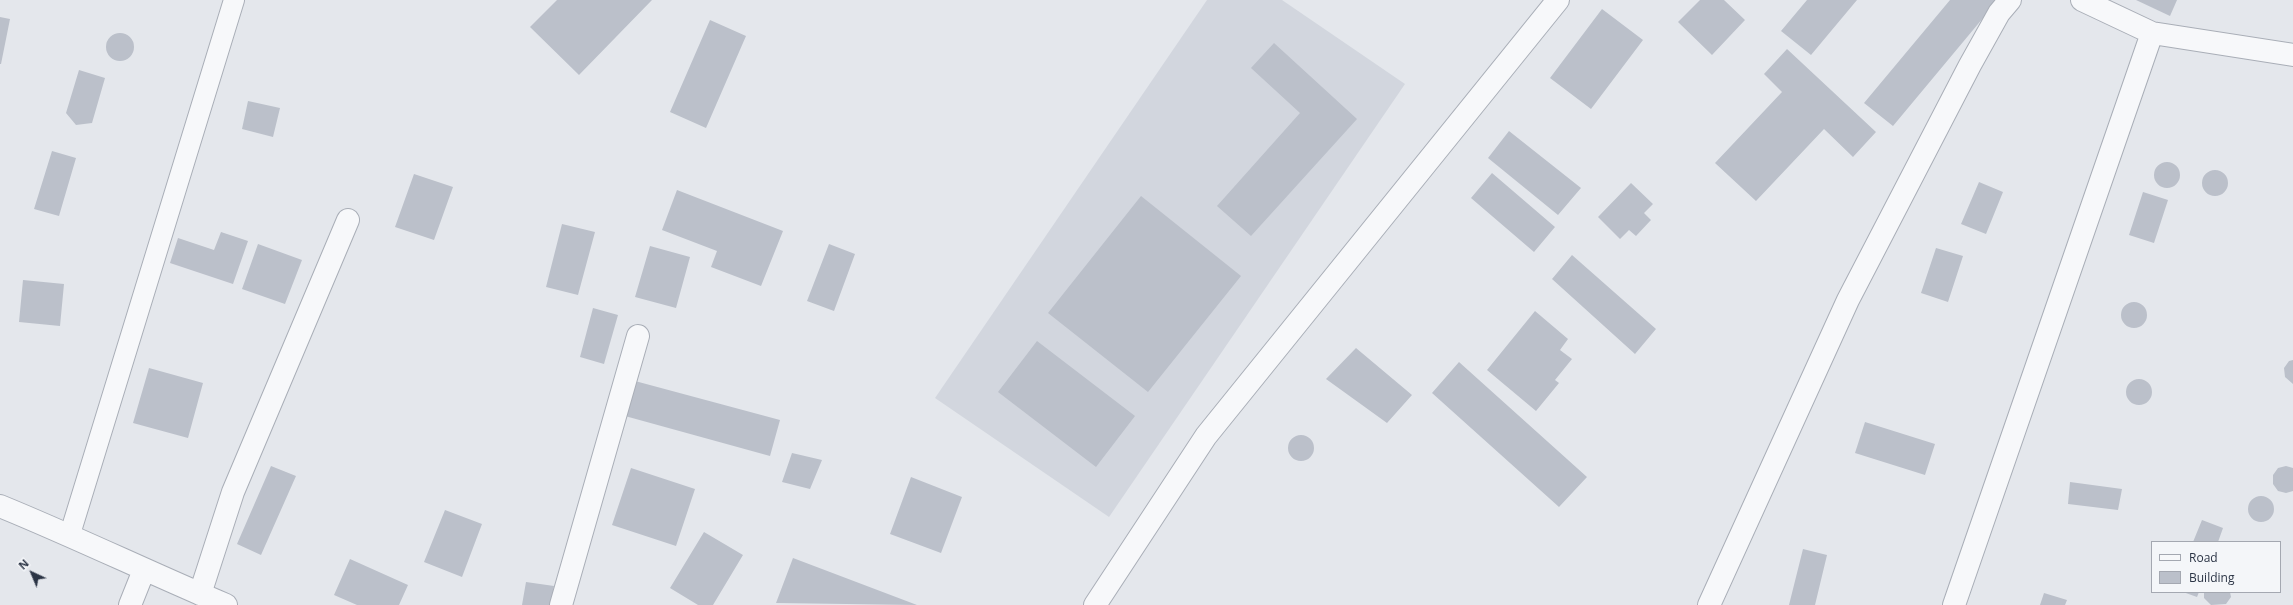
<!DOCTYPE html>
<style>
body{margin:0}
#map{position:relative;width:2293px;height:605px;overflow:hidden;background:#e4e7ec;font-family:"Open Sans",sans-serif}
canvas{display:block}
.legend{position:absolute;left:2151px;top:541px;width:130px;height:52px;box-sizing:border-box;background:#f4f6f9;border:1px solid #a4a8b1;margin:0;padding:5px 7px;list-style:none;font-size:12px;color:#2b3445}
.legend li{display:flex;align-items:center;gap:8px;height:20px}
.legend b{width:20px;border:1px solid #a4a8b1}
.north{position:absolute;left:12px;top:553px;width:40px;height:40px;-webkit-text-stroke:3px #f4f6f9;paint-order:stroke;rotate:316deg;font-size:11px;font-weight:700;line-height:16px;text-align:center;color:#2b3445}
.north::after{content:'';display:block;margin:auto;width:14px;height:18px;background:#2b3445;clip-path:polygon(50% 0,100% 100%,50% 72%,0 100%)}
</style>
<div id="map">
<canvas width="2293" height="605"></canvas>
<ul class="legend">
<li><b style="height:5px;background:#f7f8fa"></b>Road</li>
<li><b style="height:11px;background:#bbc0ca"></b>Building</li>
</ul>
<div class="north">N</div>
</div>
<script>
const c = document.querySelector('canvas').getContext('2d');
c.lineJoin = 'round';
function fill(path, color) { c.fillStyle = color; c.fill(path, 'evenodd'); }
function stroke(path, color, width, dash) { c.strokeStyle = color; c.lineWidth = width; c.lineCap = dash ? 'butt' : 'round'; c.setLineDash(dash || []); c.stroke(path); }
const built = new Path2D(`
 M1207,0h75l123,84 -296,433 -174,-119z`);
const building = new Path2D(`
 M557,0h95l-73,75 -49,-48z
 M1700,0h24l21,20 -33,35 -34,-33z
 M1807,0h50l-46,55 -30,-24z
 M1950,0h48l-105,126 -29,-23z
 M2136,0h41l-7,16z
 M1602,9l41,31 -52,69 -41,-31z
 M0,17l10,2 -9,45h-1z
 M710,20l36,16 -40,92 -36,-16z
 M106 47a14 14 0 1 1 28 0a14 14 0 1 1-28 0Z
 M1274,43l83,76 -106,117 -34,-30 83,-93 -49,-45z
 M1787,49l89,83 -23,25 -29,-28 -68,72 -41,-38 67,-71 -18,-18z
 M79,70l26,8 -13,45 -16,2 -10,-12z
 M248,101l32,7 -7,29 -31,-8z
 M1509,131l72,57 -23,27 -70,-57z
 M52,151l24,7 -17,58 -25,-7z
 M2154 175a13 13 0 1 1 26 0a13 13 0 1 1-26 0Z
 M2202 183a13 13 0 1 1 26 0a13 13 0 1 1-26 0Z
 M1492,173l63,54 -21,25 -63,-54z
 M414,174l39,13 -19,53 -39,-13z
 M1979,182l24,10 -17,42 -25,-10z
 M1631,183l22,21 -9,9 7,7 -15,16 -7,-6 -9,9 -22,-22z
 M677,190l106,41 -22,55 -50,-19 6,-16 -55,-21z
 M2143,192l25,8 -14,43 -25,-8z
 M1141,196l100,80 -93,116 -100,-79z
 M562,224l33,8 -17,63 -32,-8z
 M221,232l27,9 -15,43 -63,-21 8,-25 36,12z
 M258,244l44,16 -17,44 -43,-15z
 M829,244l26,10 -21,57 -27,-10z
 M650,246l40,11 -14,51 -41,-11z
 M1936,248l27,8 -15,46 -27,-9z
 M1572,255l84,74 -21,25 -83,-75z
 M23,280l41,4 -4,42 -41,-4z
 M2121 315a13 13 0 1 1 26 0a13 13 0 1 1-26 0Z
 M593,308l25,7 -14,49 -24,-7z
 M1535,311l33,28 -8,11 12,9 -17,21 4,3 -23,28 -49,-41z
 M1037,341l98,75 -39,51 -98,-75z
 M1356,348l56,47 -25,28 -61,-44z
 M2293,360v24l-8,-7 -1,-9 5,-7z
 M1459,362l128,115 -28,30 -127,-114z
 M149,368l54,15 -15,55 -55,-15z
 M2126 392a13 13 0 1 1 26 0a13 13 0 1 1-26 0Z
 M635,381l145,39 -10,36 -145,-40z
 M1865,422l70,22 -10,31 -70,-22z
 M1288 448a13 13 0 1 1 26 0a13 13 0 1 1-26 0Z
 M792,453l30,7 -12,29 -28,-7z
 M271,466l25,10 -35,79 -24,-11z
 M2286,466l7,2v23l-7,2 -8,-2 -5,-7v-9l5,-7z
 M631,468l64,21 -19,57 -64,-21z
 M911,477l51,20 -21,56 -51,-19z
 M2070,482l52,7 -4,21 -50,-6z
 M2248 509a13 13 0 1 1 26 0a13 13 0 1 1-26 0Z
 M445,510l37,14 -20,53 -38,-15z
 M2202,520l21,8 -5,14h-25z
 M704,532l39,23 -30,50h-15l-28,-17z
 M1803,549l24,6 -12,50h-26z
 M793,558l124,47 -141,-2z
 M350,559l58,26 -9,20h-42l-23,-10z
 M526,582l28,4 -3,19h-29z
 M2183,592h16l-2,5z
 M2204,592h26l1,5 -5,7 -15,1 -7,-7z
 M2044,593l23,7 -2,5h-25z`);
const lane = new Path2D(`
 M70,534l164,-534`);
const street = new Path2D(`
 M2082,0l70,33 141,22
 M0,506c76,31 150,67 226,99
 M200,594l33,-102 115,-272
 M130,605l14,-35
 M561,605l77,-269
 M1095,605l111,-169 352,-436
 M1709,605l139,-305 122,-235 29,-52 11,-13
 M1954,605l198,-572`);
fill(built, '#d2d6de');
fill(building, '#bbc0ca');
stroke(lane, '#a9aeb7', 22);
stroke(street, '#a9aeb7', 24);
stroke(lane, '#f7f8fa', 20);
stroke(street, '#f7f8fa', 22);
</script>
